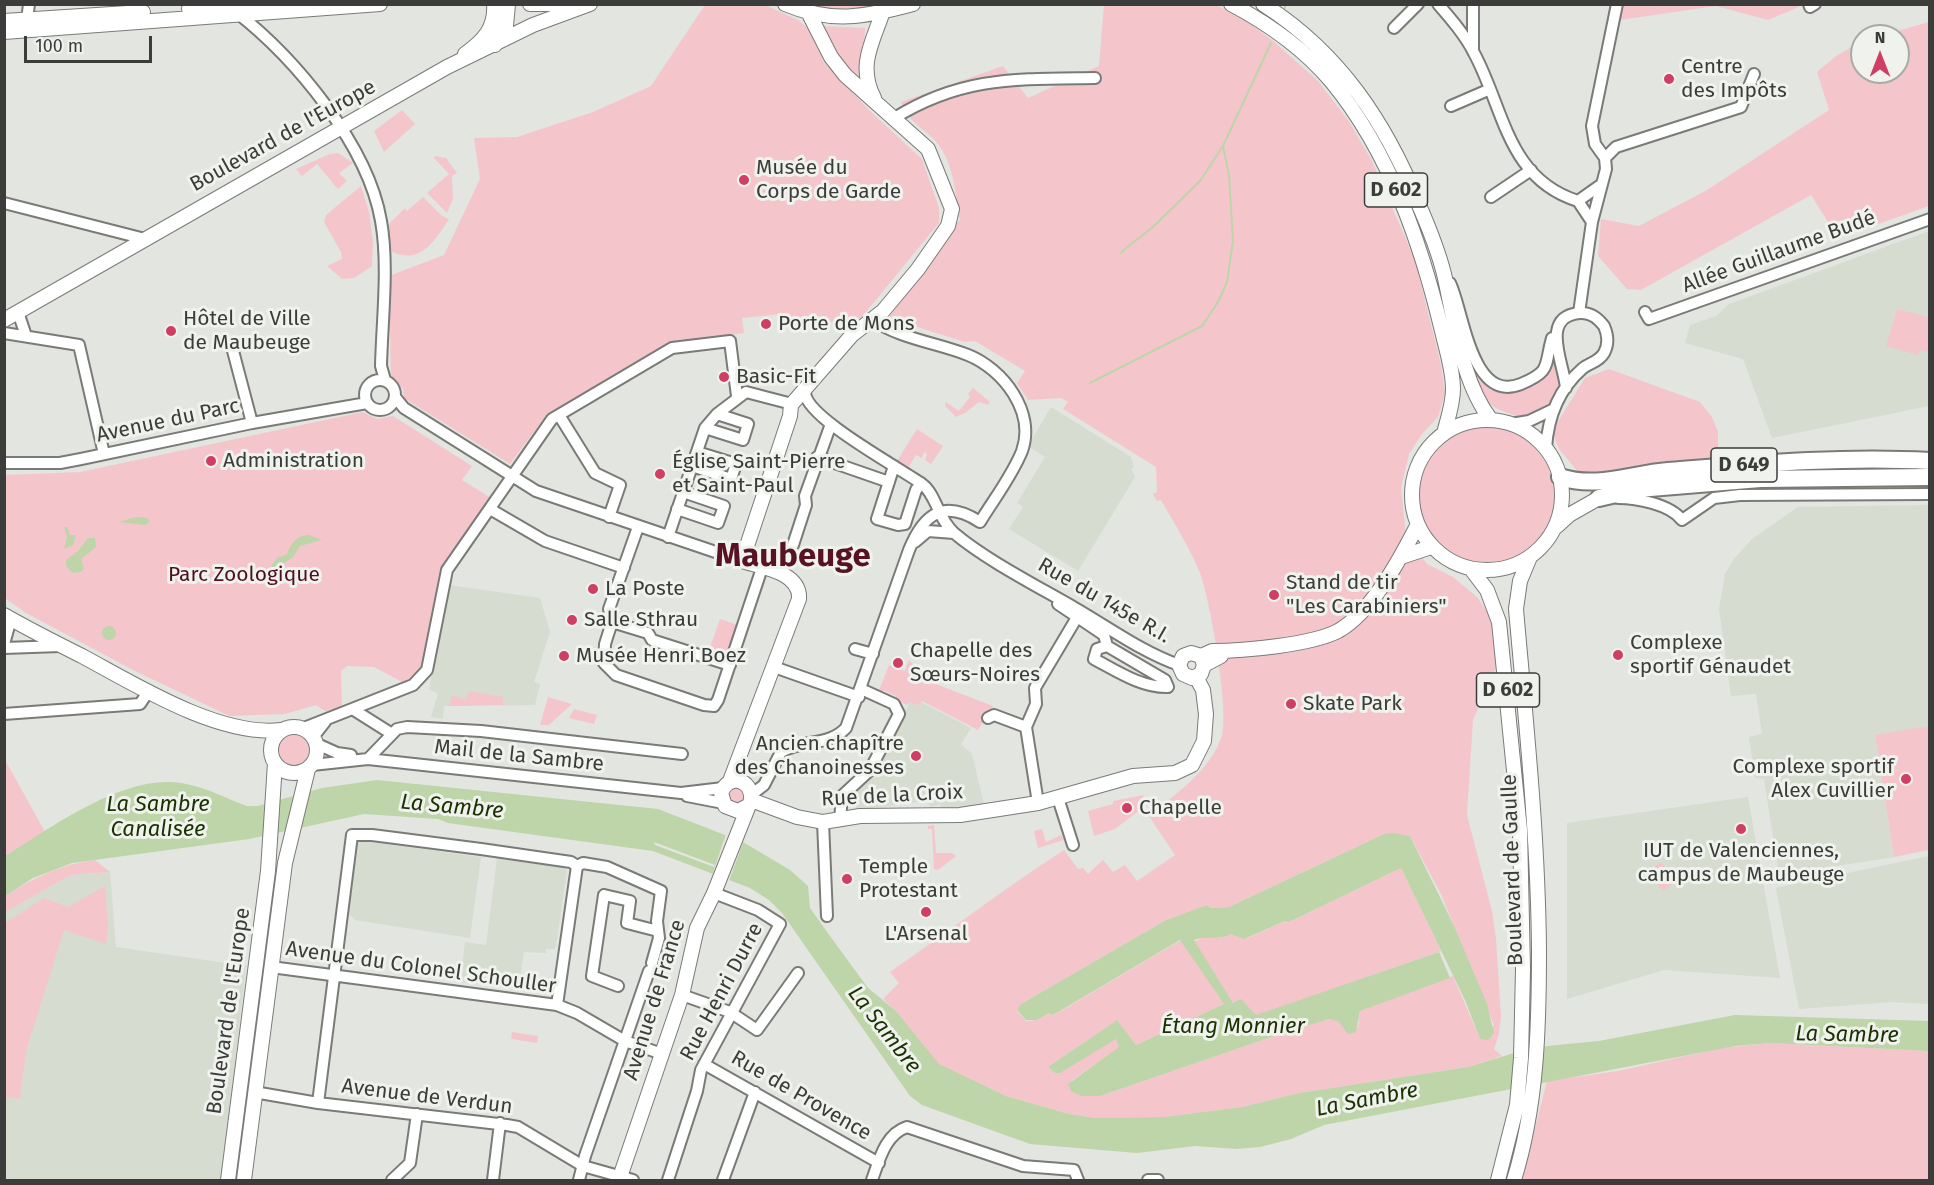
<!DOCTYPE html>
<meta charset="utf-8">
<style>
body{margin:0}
#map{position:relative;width:1934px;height:1185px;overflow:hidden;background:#e2e5e0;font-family:"Fira Sans",sans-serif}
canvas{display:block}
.frame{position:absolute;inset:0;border:6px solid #3c3d3b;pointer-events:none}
.north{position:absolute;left:1850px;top:24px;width:60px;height:60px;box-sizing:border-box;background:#eff2ed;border:2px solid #a7aaa6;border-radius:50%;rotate:0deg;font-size:16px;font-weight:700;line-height:24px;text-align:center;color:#3c3d3b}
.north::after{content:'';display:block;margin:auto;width:21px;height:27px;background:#cf3f63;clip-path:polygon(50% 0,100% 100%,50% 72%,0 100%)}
.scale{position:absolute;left:24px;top:36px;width:128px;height:27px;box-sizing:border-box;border:3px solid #3c3d3b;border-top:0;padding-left:8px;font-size:18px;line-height:21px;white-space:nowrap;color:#3c3d3b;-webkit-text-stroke:4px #eff2ed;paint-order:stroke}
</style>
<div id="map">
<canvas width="1934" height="1185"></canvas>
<div class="frame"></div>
<div class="north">N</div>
<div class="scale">100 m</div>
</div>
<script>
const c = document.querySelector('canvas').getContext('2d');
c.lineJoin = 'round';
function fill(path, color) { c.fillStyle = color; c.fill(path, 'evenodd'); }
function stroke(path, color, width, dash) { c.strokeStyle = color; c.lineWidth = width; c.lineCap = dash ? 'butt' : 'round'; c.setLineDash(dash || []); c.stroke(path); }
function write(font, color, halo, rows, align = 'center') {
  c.font = font + ' "Fira Sans",sans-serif'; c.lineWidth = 6; c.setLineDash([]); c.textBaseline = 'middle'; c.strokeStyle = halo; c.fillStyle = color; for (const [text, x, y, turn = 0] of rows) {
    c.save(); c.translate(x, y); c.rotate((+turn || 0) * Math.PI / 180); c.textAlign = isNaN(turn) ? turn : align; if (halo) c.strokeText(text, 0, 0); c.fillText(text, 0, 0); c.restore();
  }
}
const built = new Path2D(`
 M1929,231v175l-157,32 -29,-79 -58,-16 5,-18 26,-9 13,-12z
 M1051,407l80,50 3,11 -3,1 4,8 -57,94 -69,-42 14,-22 -6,-4 28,-46 -17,-11z
 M1929,505v221l-54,10 19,121 -115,18 -15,-96 -9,-1 -6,-41 13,-3 -6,-40 -25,2 -12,-87 6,-35 9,-15 18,-20 46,-32z
 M449,585l91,13 10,34 -16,50 6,2 -5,21 -91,1 -1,13 -12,-2 7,-23 -9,-5z
 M910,702l8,4 3,-4 50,26 -10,16 11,10 12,50 -34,5 -9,-1 -1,-4 -9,3 -5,-6 -70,9 -1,-16 19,-19z
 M1748,797l32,181 -116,-8 -97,29v-176z
 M356,840l125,17 -11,81 -115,-18 -9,-9z
 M1929,856v148l-37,-2 -93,7 -23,-121z
 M497,858l66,9 4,4 -11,75 -2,3h-8v4l-22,-1 -5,35 -2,1 -57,-6 5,-40 21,3z
 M110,872l6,75 130,19 -24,214h-217l-1,-268 67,-37z`);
const green = new Path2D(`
 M1798,4l1,3 -31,13 -52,-14 -96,14 3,-15z
 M705,5h60l33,15 20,16 5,25 49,52 50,46 17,49v15l-78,95 -70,9 -2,-14 -47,5 2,15 -76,10 -123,74 -35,47 -106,-66 -1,-9 -12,-14 -2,-99 55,-21 36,-76 -6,-41 43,-1 76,-25 58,-26z
 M817,5h55l-16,6 -36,-2z
 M1104,5h112l28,14 29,22 44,39 31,40 23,39 44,101 26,105 4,28 -7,24 -16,17 -13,20 -8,34 5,47 21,29 26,13 24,20 15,22 4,25v23l-23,53 -6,95 25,96 4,28 5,77 -2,18 -5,15 8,7 -34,11 -169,26 -57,14 -78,10 -69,1 -26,-4 -63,-18 -59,-27 -11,-7 -40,-51 -13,-12 16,-16 -9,-11c58,-40 115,-84 174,-122l14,19 5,-1 5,6 15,-14 10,12 12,-7 12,16 38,-26 -26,-39c26,-22 63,-46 73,-81 7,-26 -12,-136 -22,-162 -10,-25 -26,-50 -39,-73l-4,1 -4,-7 4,-2 -1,-25 -93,-58 5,-7 -7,-4 -33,2 -11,-17 8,-12 -50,-30 -10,1 -76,-24 54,-82 17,-16c-4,-23 -6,-53 -20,-73 -12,-18 -31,-22 -39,-45l102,-36 25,32 71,-32zM1384,834l26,2 31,58 53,131 -14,14 -27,-63 -93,35 -2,17 -28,-9 -44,13 -186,64 -29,-15 49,-34 -4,-8 -61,34 -7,-6 68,-46 20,24 88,-41 -43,-64 -127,75 -5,-2 -12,7 -11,1 -9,-10 4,-7 145,-84 41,-15 4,3 18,-1z
 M1929,22v184l-96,34 -5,-18 -17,-27 -170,95 -14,-1 -29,-33 3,-37 38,7 68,-36 122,-80 -12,-38 19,-16 26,-15v31h36v-36h-19z
 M822,26l43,2 -2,54 -23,-18z
 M402,110l13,14 -31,28 -10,-21z
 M338,153l15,10 -14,10 8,8 -9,8 -21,-25 -15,12 -6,-7 34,-15z
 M435,156l11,2 11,15 -5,3 1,23 -6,14 -20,-20 22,-19 -15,-16z
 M361,186l8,26 4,30 -1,24 -18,12 -12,1 -15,-13 15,-7 -1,-7 -17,-30 2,-7z
 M423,197l19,19 7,3c-15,23 -30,48 -60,31v-26l16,-16 2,3z
 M1897,309l31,8 1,35 -9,-2 -2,5 -32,-9z
 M1555,362l6,19c-4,23 -19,30 -40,37 -31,-12 -36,-10 -47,-44 21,30 63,13 81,-12z
 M1609,369l91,33 12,15 6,15v26l-119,16 -20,-1 -20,-24 -7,-18 33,-53z
 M973,388l17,14 -2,3 -9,-3 -14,11 -9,4 -11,-11 1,-4 13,9 11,-14 -2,-3z
 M363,412l14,7 16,-3 79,50 -10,14 29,18 -48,73 -21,95 -18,17 -30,-16 -27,-1 -6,5 1,35 -8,4 -9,1 -9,-6 -31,9 -55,2 -9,-4 -86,-41 -109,-58 -21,-15 -1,-123 76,-3z
 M1418 495a68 68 0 1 1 136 0a68 68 0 1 1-136 0Z
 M917,429l26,17 -12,18 -6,-4 2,-6 -3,-2 -2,6 -6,-3 -8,13 -11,-7z
 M720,619l18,6 -11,34 -19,-6z
 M909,660l8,8 19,7 -3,8 60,23 -15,24 -56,-29 -4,5 -8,-4 -3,3 -12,-6 1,-3 -13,-6 -2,4 -3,-1 11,-28 16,6z
 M469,691l34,6v8l-54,1 3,-11 14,5z
 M548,697l24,7 -23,21h-9z
 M574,709l23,6 -3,9 -25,-6z
 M1929,726v124l-35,7 -19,-122z
 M279 750a15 15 0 1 1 30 0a15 15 0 1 1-30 0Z
 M4,758l41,74 -41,24z
 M735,785l9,5 1,10 -5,5 -11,-1 -3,-13z
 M1143,795l2,11 -30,23 -21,7 -6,-25 25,-7v-3z
 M934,825l2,28h16l4,3 -18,14 -4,-1 -2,-40h-4v-3z
 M1042,829l4,13 15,-7 3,5 -26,8 -4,-17z
 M95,860l15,12 -39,3 -66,37v-16c29,-18 56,-32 90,-36z
 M1661,862l14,20 -12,9 -15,-20z
 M1401,868l40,83 -185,65 -15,-16 -8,3 -39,-61 12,-6 14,2 11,-4 17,4 37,-17 4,1z
 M105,886l3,40 -2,18 -42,-14 -38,121 -6,48 -15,-2v-174l39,-25 24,9z
 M512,1032l26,4 -1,7 -26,-4z
 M1770,1043l159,8v129h-407l25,-99 71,-10 103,-23z`);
const water = new Path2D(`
 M136,517l12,1 1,4 -4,3 -26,-3z
 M64,527h3l3,8h6l-3,10 -9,4 3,-12z
 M309,535l13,5 -22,6 -7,11 -13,9 -1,10 -7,6 -6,-8 11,-16 10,-4c4,-10 9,-19 22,-19z
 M88,538h7l1,9 -15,12 3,10 -3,3 -8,1 -7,-7v-6l12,-9z
 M102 633a7 7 0 1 1 14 0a7 7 0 1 1-14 0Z
 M377,780l281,29 85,33 47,28 18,16 2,22 17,24 41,56 28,23 43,53 67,32 63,18 26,4 69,-1 78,-10 57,-14 169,-26 46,-14 33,-7 52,-5 136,-26 194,6v30l-159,-8 -35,3 -411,79 -33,14 -31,8 -23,2 -42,-3 -58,7 -107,-9 -108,-39 -12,-9 -128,-183 -13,-13 -19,-12 -97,-37 -205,-28 -10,-4 -74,-5 -115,25 -177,24 -39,15 -28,18v-40c48,-29 122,-85 181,-72 22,4 41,15 61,22h11l64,-18zM654,842l61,23 -1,2 -59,-22z
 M1393,833l17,3 45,92 32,76 7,29 -6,7 -8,-1 -15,-39 -64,-132 -112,54 -4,-1 -41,18 -13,-5c-12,7 -24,1 -37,6l39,63 8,-4 15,16 183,-63 11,26 -90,33 -4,21 -8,2 -9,-12 -9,-3 -44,13 -186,64h-19l-10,-5 -3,-7 51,-37 -3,-8 -56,34h-5l-7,-6 69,-47 19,25 88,-41 -44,-64 -127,75 -4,-2 -12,7h-11l-9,-10 4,-6 145,-84 41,-15 4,3 18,-1 155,-73z`);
const pier = new Path2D(`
 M726,834l18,6 -15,41 -17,-6z`);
const stream = new Path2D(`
 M1285,8v-4
 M1126,248l27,-21 47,-46 23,-35 48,-103
 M1121,253l4,-4
 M1090,383l112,-57 16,-24 9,-20 6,-41 -4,-66 -6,-29`);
const minor = new Path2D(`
 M1438,4c13,15 27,31 36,49 30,55 33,126 104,148
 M1473,4v45
 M1809,4l1,3 5,-3
 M236,12c59,46 132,133 145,209 8,44 1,100 0,145l4,14
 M27,20l2,-16
 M1394,28l24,-24
 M1451,106l37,-16
 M893,119c68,-43 125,-40 202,-41
 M1605,158l11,-11 125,-40 13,-33
 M1491,197l40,-27
 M4,203l141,36
 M1592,222l-14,-21 24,-17
 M1450,283c14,29 21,121 71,101 31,-13 23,-18 31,-46
 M18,312l8,24
 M1645,312l4,7 281,-100
 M1579,313l13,-91 14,-53 -1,-11 -10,-14 -3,-18 25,-122
 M4,333l75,12 25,109
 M232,347l20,76
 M365 395a15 15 0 1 1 30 0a15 15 0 1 1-30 0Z
 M805,393c2,25 93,74 117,91 14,10 16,35 32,49 32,27 83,53 121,75 33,19 67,44 104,57
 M395,397l9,11 132,83 206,70
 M559,415l36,58 25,12 -11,32
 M1511,424l18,-3 23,-11
 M705,428l38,12 5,-16 -31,-10
 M1546,448c2,-30 12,-58 36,-79 7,-6 17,-7 22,-16 5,-9 4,-18 0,-27 -6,-8 -14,-14 -24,-13 -41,3 -16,51 -14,75
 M817,457l72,25
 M4,463h56l21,-4 171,-36 115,-20
 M692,466l39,13 5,-15 -39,-12
 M894,466l-17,53 21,6 7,-1 11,-34 5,-7
 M1618,498c18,0 52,6 64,22l32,-22 26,-3 190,-1
 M490,509l55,32 79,27
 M677,509l41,14 6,-17 -41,-14
 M638,527l-29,82 3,13 -7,22 -1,19 12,12 88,30 10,1 4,-6 44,-132
 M668,537l37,-109 12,-14 29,-22 46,12
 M915,542l13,-11 26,2
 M793,545l13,-40 -1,-9 26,-72
 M1058,604l46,31 3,11 58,34 3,7c-26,1 -51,-16 -74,-28l3,-10 10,-3
 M612,622l36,11 4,7 78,25
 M4,644l7,-25
 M4,648l56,-2
 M855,649l18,5
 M774,667l85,30
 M354,710l38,24
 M4,714l136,-10 8,-12
 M988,718l6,-3 32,12
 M1026,727l10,-23 -1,-16 41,-69
 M1026,727l12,76
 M304,728l109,-43 14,-15 20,-100 105,-151 120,-71 58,-7 7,55
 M314,736l11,-14
 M317,744l20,9 14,2
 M368,759l29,-30 10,-2 74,4 201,23
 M312,765l56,-6 313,34 42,-5
 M751,795l13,-10 17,-33c21,-13 47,-5 65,-24l63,-178c15,-37 35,-51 71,-28 14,-23 32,-46 42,-71 14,-39 -19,-82 -54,-96 -30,-12 -67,-16 -95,-35
 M687,796l36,7
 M1058,798l15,47
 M840,820l2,-24 28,-26 29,-56 -5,-10 -33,-15
 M823,822l4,94
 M271,967l286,38 20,8 48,28 37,13
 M618,986l-26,-10 12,-81 26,6 -3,22 31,8
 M682,995l48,17 27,18 41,-57
 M557,1005l20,-139
 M704,1064l175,99
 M254,1092l64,11 189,22 11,2 65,39 50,14
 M318,1103l34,-268h20l109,14 90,13 6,4 6,-3 24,4 54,24 -4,30 2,17 -7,25
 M392,1180l18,-17 7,-49
 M493,1180l7,-57
 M579,1180l6,-24 64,-185
 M668,1180l29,-89 4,-21 79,-146 -22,-14 -44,-17
 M723,1180l32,-88
 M872,1180c7,-19 13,-46 35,-53l116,39 51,4 4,10
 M1148,1180h10`);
const major = new Path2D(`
 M530,4h33
 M785,4c47,20 80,13 128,0
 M1231,4c38,20 74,46 101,78 58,71 89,161 110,249 4,18 11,38 11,58 0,15 -5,29 -9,44
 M1263,4c77,49 123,119 156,201 10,23 19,45 25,69 11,47 17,107 47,146
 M189,9l62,-5
 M4,21l139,-9
 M4,32l376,-28
 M495,45l11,-19 2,-22
 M465,54c18,-13 31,-26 29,-50
 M874,98c-18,-35 1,-59 11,-93
 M4,320l443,-253 86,-42 57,-21
 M1412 495a75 75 0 1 1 150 0a75 75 0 1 1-150 0Z
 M1557,526l12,-11 30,-17
 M1401,557l30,-10
 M1471,569l16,21 12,32 21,208 3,139 -2,89 -4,47 -19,75
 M4,615c26,15 52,28 78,41 54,29 137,81 199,74
 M1201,656l11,-5c31,0 99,-6 126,-20 34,-19 62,-72 79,-105
 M1204,665l-3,-9 -10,-3 -8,3 -4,9 4,9 9,4 9,-4 3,-9 17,-9
 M271 750a23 23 0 1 1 46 0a23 23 0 1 1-46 0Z
 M730,781l69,-182c2,-27 -38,-32 -57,-38l48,-145 1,-11 61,-70 31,-24 35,-42 30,-43 4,-17 -24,-60 -83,-74 -14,-18 -27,-53
 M751,800l46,17 26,5 37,-6 100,-1 78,-12 95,-27 42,-3 17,-8 12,-24 2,-27 -3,-24 -7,-13
 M228,1180l40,-309 7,-108
 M244,1180l41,-317 23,-94
 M619,1180l63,-185 15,-67 17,-35 37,-93c2,-21 -23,-27 -30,-7l4,13 13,5 10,-5
 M1514,1180c23,-75 25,-151 25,-230 -1,-114 -13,-227 -23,-341l4,-28 10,-24`);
const highway = new Path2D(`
 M1560,477c37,12 70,-3 108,-6 87,-7 174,-15 262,-10
 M1599,498l39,-9 122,-10 170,-2`);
const markers = [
 [1669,79,6,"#cf3f63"],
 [744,180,6,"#cf3f63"],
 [766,324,6,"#cf3f63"],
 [171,331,6,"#cf3f63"],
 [724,377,6,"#cf3f63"],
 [211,461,6,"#cf3f63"],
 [660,474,6,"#cf3f63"],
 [593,589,6,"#cf3f63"],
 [1274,595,6,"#cf3f63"],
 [572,620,6,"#cf3f63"],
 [1618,655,6,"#cf3f63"],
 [564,656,6,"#cf3f63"],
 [898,663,6,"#cf3f63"],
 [1291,704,6,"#cf3f63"],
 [916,756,6,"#cf3f63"],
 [1906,779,6,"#cf3f63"],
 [1127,808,6,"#cf3f63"],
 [1741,829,6,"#cf3f63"],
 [847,879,6,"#cf3f63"],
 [926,912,6,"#cf3f63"]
];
const shields = [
 [1396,190,63],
 [1744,465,66],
 [1508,690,63]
];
const shieldNames = [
 ["D 602",1396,190],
 ["D 649",1744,465],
 ["D 602",1508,690]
];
const poiNames = [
 ["Centre",1681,67],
 ["des Impôts",1681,91],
 ["Musée du",756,168],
 ["Corps de Garde",756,192],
 ["Hôtel de Ville",183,319],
 ["de Maubeuge",183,343],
 ["Porte de Mons",778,324],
 ["Basic-Fit",736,377],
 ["Administration",223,461],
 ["Église Saint-Pierre",672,462],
 ["et Saint-Paul",672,486],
 ["Stand de tir",1286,583],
 ["\"Les Carabiniers\"",1286,607],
 ["La Poste",605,589],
 ["Salle Sthrau",584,620],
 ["Complexe",1630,643],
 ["sportif Génaudet",1630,667],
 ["Chapelle des",910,651],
 ["Sœurs-Noires",910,675],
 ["Musée Henri Boez",576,656],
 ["Skate Park",1303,704],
 ["Ancien chapître",904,744,"right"],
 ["des Chanoinesses",904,768,"right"],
 ["Complexe sportif",1894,767,"right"],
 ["Alex Cuvillier",1894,791,"right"],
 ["Chapelle",1139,808],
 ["IUT de Valenciennes,",1741,851,"center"],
 ["campus de Maubeuge",1741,875,"center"],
 ["Temple",859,867],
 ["Protestant",859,891],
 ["L'Arsenal",926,934,"center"]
];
const streetNames = [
 ["Boulevard de l'Europe",283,136,-29],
 ["Allée Guillaume Budé",1779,252,-20],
 ["Avenue du Parc",168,421,-12],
 ["Rue du 145e R.I.",1104,601,30],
 ["Mail de la Sambre",519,756,6],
 ["Rue de la Croix",892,796,-3],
 ["Boulevard de Gaulle",1513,870,-92],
 ["Avenue du Colonel Schouller",421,968,8],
 ["Rue Henri Durre",722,992,-62],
 ["Avenue de France",655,1000,-73],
 ["Boulevard de l'Europe",229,1011,-82],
 ["Rue de Provence",801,1096,30],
 ["Avenue de Verdun",427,1097,7]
];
const parkNames = [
 ["Parc Zoologique",244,575]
];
const waterNames = [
 ["La Sambre",158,805],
 ["Canalisée",158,830],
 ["La Sambre",452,807,5],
 ["Étang Monnier",1233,1027],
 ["La Sambre",884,1030,52],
 ["La Sambre",1847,1035,1],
 ["La Sambre",1367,1100,-11]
];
const townNames = [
 ["Maubeuge",793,557]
];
fill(built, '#d6dcd0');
fill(green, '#f4c6cc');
fill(water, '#bdd5a8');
fill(pier, '#e2e5e0');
stroke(stream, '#bdd5a8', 2);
stroke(minor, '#797b77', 14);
stroke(major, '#797b77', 16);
stroke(highway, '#797b77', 20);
stroke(minor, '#fff', 10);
stroke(major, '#fff', 14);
stroke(highway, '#fff', 16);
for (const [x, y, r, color] of markers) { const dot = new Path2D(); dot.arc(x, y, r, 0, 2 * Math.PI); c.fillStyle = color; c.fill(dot); stroke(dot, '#eff2ed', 2); }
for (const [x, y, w] of shields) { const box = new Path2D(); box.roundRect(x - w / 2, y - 17, w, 34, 4.5); c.fillStyle = '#eff2ed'; c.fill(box); stroke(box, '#3c3d3b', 1.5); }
write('bold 20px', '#3c3d3b', null, shieldNames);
write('21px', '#3c3d3b', '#eff2ed', poiNames, 'left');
write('21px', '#3c3d3b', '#eff2ed', streetNames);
write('21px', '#500f20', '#eff2ed', parkNames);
write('italic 22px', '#1c3100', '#eff2ed', waterNames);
write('bold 33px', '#571224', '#eff2ed', townNames);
</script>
